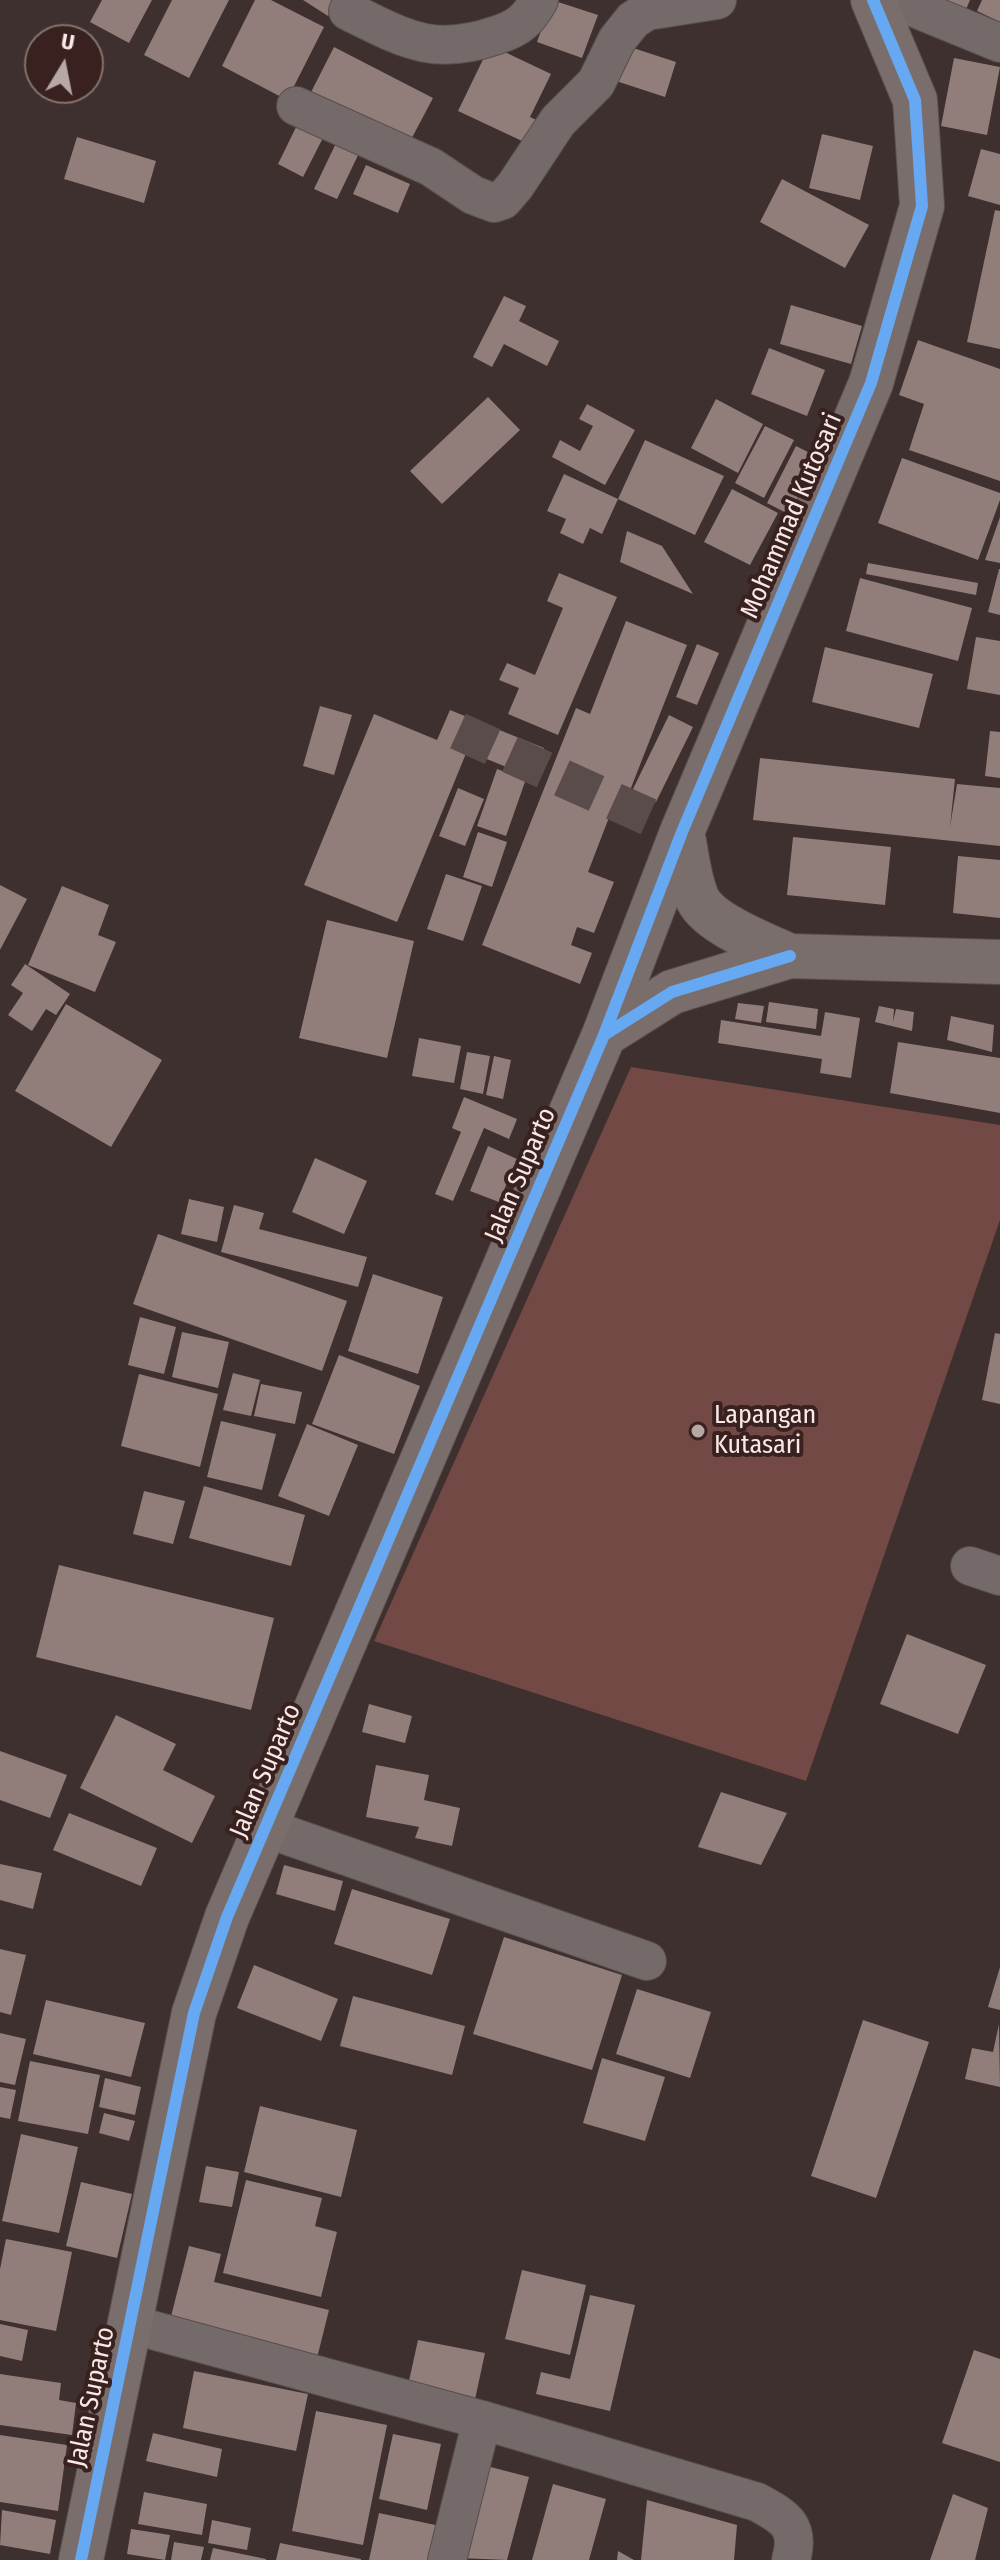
<!DOCTYPE html>
<style>
body{margin:0}
#map{position:relative;width:1000px;height:2560px;overflow:hidden;background:#3d302e;font-family:"Fira Sans Condensed",sans-serif}
canvas{display:block}
.north{position:absolute;left:24px;top:24px;width:80px;height:80px;box-sizing:border-box;background:#38211e;border:2px solid #85716e;border-radius:50%;rotate:10deg;font-size:22px;font-weight:700;line-height:32px;text-align:center;color:#f9e8e6}
.north::after{content:'';display:block;margin:auto;width:28px;height:36px;background:#b7a8a6;clip-path:polygon(50% 0,100% 100%,50% 72%,0 100%)}
</style>
<div id="map">
<canvas width="1000" height="2560"></canvas>
<div class="north">U</div>
</div>
<script>
const c = document.querySelector('canvas').getContext('2d');
c.lineJoin = 'round';
function fill(path, color) { c.fillStyle = color; c.fill(path, 'evenodd'); }
function stroke(path, color, width, dash) { c.strokeStyle = color; c.lineWidth = width; c.lineCap = dash ? 'butt' : 'round'; c.setLineDash(dash || []); c.stroke(path); }
function write(font, color, halo, rows, align = 'center') {
  c.font = font + ' "Fira Sans Condensed",sans-serif'; c.lineWidth = 8; c.setLineDash([]); c.textBaseline = 'middle'; c.strokeStyle = halo; c.fillStyle = color; for (const [text, x, y, turn = 0] of rows) {
    c.save(); c.translate(x, y); c.rotate((+turn || 0) * Math.PI / 180); c.textAlign = isNaN(turn) ? turn : align; if (halo) c.strokeText(text, 0, 0); c.fillText(text, 0, 0); c.restore();
  }
}
const green = new Path2D(`
 M631,1067l369,58v95l-194,561 -432,-140z`);
const building = new Path2D(`
 M102,0h50l-23,43 -39,-21z
 M172,0h57l-40,78 -45,-23z
 M255,0h16l53,27 -37,73 -65,-34z
 M303,0h36l-11,16z
 M552,0l46,15 -16,43 -45,-16z
 M930,0h40l-6,14z
 M982,0h18v22l-23,-11z
 M490,45l61,29 -21,43 17,8 -10,23 -79,-37z
 M624,45l52,17 -11,35 -52,-17z
 M334,47l99,51 -28,53 -98,-51z
 M954,58l46,9 -13,68 -46,-9z
 M300,119l26,13 -23,45 -25,-13z
 M822,134l51,12 -13,54 -51,-12z
 M77,137l79,24 -12,42 -80,-24z
 M338,139l23,10 -24,50 -23,-10z
 M981,149l19,5v51l-32,-9z
 M366,165l44,19 -12,29 -45,-19z
 M782,179l87,46 -24,43 -85,-46z
 M995,210l5,1v138l-33,-7z
 M504,296l22,10 -7,15 40,20 -12,25 -43,-22 -12,23 -19,-10z
 M791,305l71,21 -11,38 -71,-20z
 M918,340l82,29v112l-91,-31 15,-46 -25,-9z
 M769,348l56,22 -18,46 -56,-22z
 M488,397l32,33 -78,74 -32,-33z
 M716,399l47,25 -25,49 -47,-25z
 M587,404l48,26 -30,55 -53,-28 8,-17 20,11 13,-25 -14,-7z
 M765,426l29,14 -30,58 -29,-15z
 M645,440l79,36 -29,59 -77,-36z
 M796,446l30,15 -30,57 -29,-15z
 M902,458l98,35v7l-22,60 -100,-37z
 M564,474l54,25 -16,35 -12,-6 -7,16 -23,-11 6,-14 -19,-8z
 M732,489l46,24 -28,52 -46,-23z
 M1000,517v46l-15,-3z
 M627,531l35,15 31,48 -73,-32z
 M868,563l110,20 -2,12 -110,-21z
 M999,569h1v46l-12,-3z
 M559,573l58,24 -59,138 -50,-21 11,-26 -20,-8 8,-17 28,12 28,-67 -16,-7z
 M860,578l112,30 -14,53 -112,-30z
 M626,621l61,24 -58,148 -9,-4 -32,83 26,10 -20,51 -17,-6 -6,18 21,8 -12,31 -98,-39 94,-237 14,6z
 M976,637l24,4v54l-33,-6z
 M697,644l22,9 -22,52 -21,-8z
 M825,647l108,27 -14,54 -107,-26z
 M320,706l32,9 -18,60 -31,-9z
 M450,710l94,38 -13,29 -64,-26 -70,171 -93,-37 70,-171 63,26z
 M669,715l24,12 -37,75 -24,-11z
 M990,731l10,1v46l-15,-2z
 M760,758l195,21 -5,48 7,-43 43,4v58l-247,-26z
 M497,769l29,10 -20,57 -29,-10z
 M458,788l26,11 -19,47 -26,-10z
 M478,832l29,10 -15,45 -29,-10z
 M793,837l98,10 -6,58 -98,-10z
 M958,856l42,4v58l-47,-5z
 M446,874l36,12 -19,55 -36,-12z
 M0,885l27,14 -27,51z
 M62,886l47,19 -11,30 18,7 -21,50 -67,-27z
 M327,920l87,21 -27,117 -88,-20z
 M25,964l45,30 -14,21 -10,-6 -14,22 -24,-16 15,-22 -12,-8z
 M769,1002l49,7 -2,20 -50,-7z
 M738,1003l26,3 -3,17 -26,-4z
 M66,1004l96,56 -51,87 -96,-56z
 M879,1006l15,3 -1,13 3,-13 18,3 -2,19 -37,-9z
 M825,1012l35,6 -9,60 -31,-5 2,-14 -104,-16 3,-23 100,16z
 M951,1016l43,9 -2,27 -45,-12z
 M419,1038l42,8 -7,37 -42,-7z
 M898,1042l102,16v55l-110,-20z
 M467,1052l23,4 -7,38 -23,-5z
 M494,1056l17,4 -8,39 -17,-4z
 M464,1097l53,22 -8,20 -25,-11 -31,73 -18,-7 26,-62 -9,-4z
 M488,1146l29,13 -18,43 -29,-11z
 M315,1158l52,23 -23,53 -52,-22z
 M189,1199l35,8 -7,35 -36,-8z
 M234,1205l30,8 -5,16 108,28 -9,30 -137,-35z
 M158,1234l189,67 -25,70 -189,-67z
 M373,1274l70,23 -25,77 -70,-23z
 M140,1317l36,10 -12,47 -36,-9z
 M182,1332l47,10 -11,46 -46,-11z
 M995,1333l5,1v70l-18,-4z
 M339,1355l81,31 -26,68 -82,-30z
 M233,1373l27,7 -9,36 -28,-6z
 M139,1374l79,20 -18,73 -79,-21z
 M261,1384l41,8 -7,32 -41,-8z
 M221,1421l55,13 -14,56 -55,-13z
 M307,1424l51,21 -29,71 -51,-20z
 M204,1486l101,29 -14,51 -102,-28z
 M144,1491l41,10 -12,43 -40,-10z
 M59,1565l215,53 -23,92 -215,-53z
 M907,1634l79,31 -28,69 -78,-30z
 M369,1704l43,12 -7,27 -43,-11z
 M116,1715l60,29 -13,26 52,26 -23,47 -112,-55z
 M0,1751l67,24 -17,43 -50,-18z
 M376,1765l53,10 -5,25 36,8 -8,38 -37,-8 4,-11 -53,-10z
 M721,1792l66,21 -26,52 -63,-18z
 M69,1813l88,35 -16,38 -88,-36z
 M0,1864l42,9 -9,36 -33,-9z
 M284,1865l59,16 -8,30 -59,-17z
 M352,1889l98,30 -18,56 -98,-31z
 M504,1937l118,38 -30,95 -119,-36z
 M0,1949l26,6 -15,60 -11,-3z
 M254,1965l84,34 -17,42 -84,-33z
 M1000,1967v43l-12,-3z
 M637,1989l74,23 -21,66 -74,-24z
 M353,1996l112,30 -13,49 -112,-29z
 M46,2000l99,23 -14,54 -98,-23z
 M863,2020l66,22 -53,156 -65,-22z
 M999,2024l1,63 -35,-8 7,-31 21,4z
 M0,2033l26,6 -11,46 -15,-3z
 M602,2058l63,19 -20,64 -62,-18z
 M30,2061l70,14 -12,59 -70,-13z
 M105,2078l36,9 -6,28 -36,-8z
 M0,2087l16,3 -6,29 -10,-2z
 M260,2106l97,24 -16,67 -97,-25z
 M104,2113l31,8 -6,20 -30,-8z
 M21,2134l57,13 -19,86 -57,-12z
 M206,2166l33,6 -7,35 -33,-5z
 M246,2180l76,18 -7,28 22,6 -16,65 -98,-24z
 M81,2182l51,12 -15,64 -51,-12z
 M6,2239l66,13 -16,79 -56,-11v-51z
 M189,2246l32,8 -7,28 115,28 -14,56 -147,-38z
 M522,2270l64,15 -16,70 -65,-16z
 M590,2295l45,10 -25,106 -74,-17 5,-22 29,7z
 M0,2324l28,6 -6,31 -22,-5z
 M418,2340l67,13 -11,51 -67,-14z
 M974,2350l26,9v103l-58,-19z
 M194,2371l114,23 -12,57 -113,-23z
 M0,2374l61,9 -2,17 17,3 -4,32 -72,-10z
 M316,2411l71,14 -24,120 -71,-14z
 M153,2433l69,16 -5,28 -71,-16z
 M393,2434l48,10 -14,66 -48,-11z
 M0,2435l67,10 -9,66 -58,-9z
 M483,2465l46,12 -22,83 -48,-2z
 M553,2484l53,15 -17,61h-57z
 M144,2492l63,12 -5,31 -64,-11z
 M953,2494l35,14 -13,52h-45z
 M647,2500l90,25 -3,35h-93z
 M2,2510l54,10 -6,34 -50,-9z
 M379,2513l66,14 -7,33h-69z
 M212,2520l39,8 -4,22 -39,-7z
 M131,2529l39,6 -5,25 -38,-6z
 M174,2542l30,5 -3,13h-30z
 M280,2543l81,16v1h-85z
 M213,2548l53,11v1h-56z
 M618,2551l16,9h-17z`);
const streetTunnel = new Path2D(`
 M458,731l224,101`);
const street = new Path2D(`
 M895,0l105,43
 M348,11c57,28 85,46 149,24 22,-7 31,-15 42,-35
 M296,106l135,61 42,28 21,8 9,-3 12,-14 43,-65 38,-38 21,-43 16,-20 14,-9 70,-11
 M970,1566l30,10
 M266,1828l381,133
 M130,2324l352,96 275,82c27,15 44,23 34,58
 M447,2560l35,-140`);
const secondary = new Path2D(`
 M682,832c5,22 7,49 16,68 13,25 68,45 92,56
 M604,1035l68,-43 118,-36 210,6
 M81,2560l113,-547 33,-96 377,-882 78,-203 189,-449 51,-177 -7,-106 -42,-100`);
const cycleway = new Path2D(`
 M604,1035l68,-43 118,-36
 M81,2560l113,-547 33,-96 377,-882 78,-203 189,-449 51,-177 -7,-106 -42,-100`);
const markers = [
 [698,1431,8,"#b7a8a6"]
];
const streetNames = [
 ["Mohammad Kutosari",792,516,-67],
 ["Jalan Suparto",521,1175,-67],
 ["Jalan Suparto",266,1771,-67],
 ["Jalan Suparto",92,2397,-78]
];
const poiNames = [
 ["Lapangan",714,1416],
 ["Kutasari",714,1446]
];
fill(green, '#724944');
fill(building, '#917d7a');
stroke(streetTunnel, '#594c4a', 38, [38, 19]);
stroke(street, '#5a4e4d', 40);
stroke(secondary, '#5a4e4d', 46);
stroke(street, '#746a69', 38);
stroke(secondary, '#7a6e6c', 44);
stroke(cycleway, '#66a8f1', 12);
for (const [x, y, r, color] of markers) { const dot = new Path2D(); dot.arc(x, y, r, 0, 2 * Math.PI); c.fillStyle = color; c.fill(dot); stroke(dot, '#38211e', 3); }
write('26px', '#f9e8e6', '#38211e', streetNames);
write('26px', '#f9e8e6', '#38211e', poiNames, 'left');
</script>
